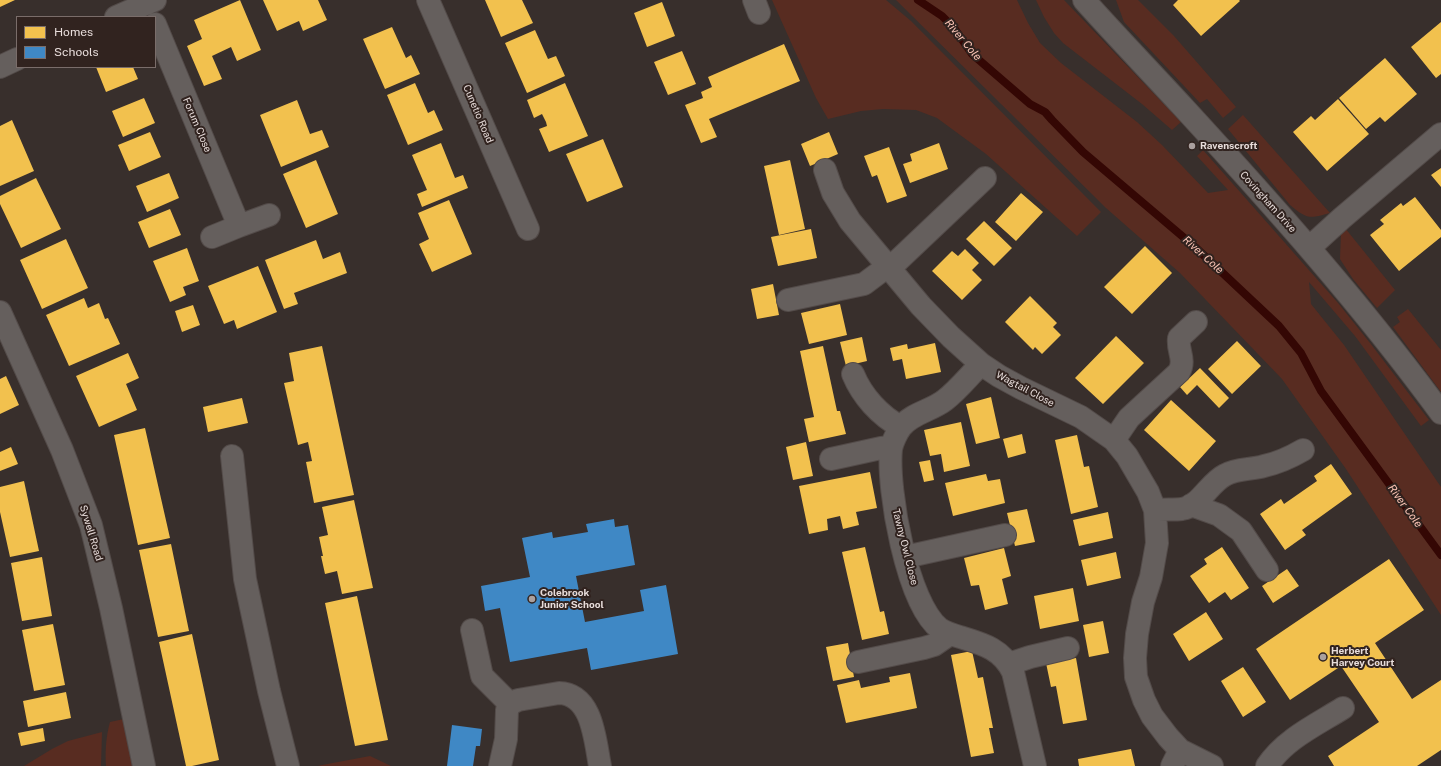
<!DOCTYPE html>
<style>
body{margin:0}
#map{position:relative;width:1441px;height:766px;overflow:hidden;background:#382f2c;font-family:"Public Sans",sans-serif}
canvas{display:block}
.legend{position:absolute;left:16px;top:16px;width:140px;height:52px;box-sizing:border-box;background:#31231f;border:1px solid #7a6d6a;margin:0;padding:5px 7px;list-style:none;font-size:12px;color:#e8dddb}
.legend li{display:flex;align-items:center;gap:8px;height:20px}
.legend b{width:20px;border:1px solid #7a6d6a}
</style>
<div id="map">
<canvas width="1441" height="766"></canvas>
<ul class="legend">
<li><b style="height:11px;background:#f2c14e"></b>Homes</li>
<li><b style="height:11px;background:#3f88c5"></b>Schools</li>
</ul>
</div>
<script>
const c = document.querySelector('canvas').getContext('2d');
c.lineJoin = 'round';
function fill(path, color) { c.fillStyle = color; c.fill(path, 'evenodd'); }
function stroke(path, color, width, dash) { c.strokeStyle = color; c.lineWidth = width; c.lineCap = dash ? 'butt' : 'round'; c.setLineDash(dash || []); c.stroke(path); }
function write(font, color, halo, rows, align = 'center') {
  c.font = font + ' "Public Sans",sans-serif'; c.lineWidth = 4; c.setLineDash([]); c.textBaseline = 'middle'; c.strokeStyle = halo; c.fillStyle = color; for (const [text, x, y, turn = 0] of rows) {
    c.save(); c.translate(x, y); c.rotate((+turn || 0) * Math.PI / 180); c.textAlign = isNaN(turn) ? turn : align; if (halo) c.strokeText(text, 0, 0); c.fillText(text, 0, 0); c.restore();
  }
}
const green = new Path2D(`
 M772,0h114l25,21 190,191 -24,24 -91,-82 -49,-36 -21,-8 -33,-1 -22,2 -33,8 -12,-21z
 M896,0h121l11,23 12,20 21,20 76,59 25,23 46,48 20,-3 -31,-34 6,-6 135,153 32,40 59,77 -8,6 -66,-90 -46,-54 2,22 33,41 97,142v128l-95,-146 -64,-90 -102,-106 -74,-65z
 M1036,0h28l117,122 -9,8 -30,-26 -79,-61 -9,-10 -10,-16z
 M1116,0h22l36,36 62,71 -13,11 -16,-19 -7,4 -76,-81z
 M1243,115l87,98c-21,6 -23,6 -40,-8l-62,-76z
 M1345,228l50,62 -18,18 -24,-29 -13,-20 1,-26z
 M1408,309l33,41v42l-48,-65 7,-5 -3,-5z
 M124,719l9,47h-27c-1,-15 0,-29 4,-44z
 M102,732l-1,34h-77l28,-17 16,-8z
 M370,756l21,10h-73l4,-1z`);
const homes = new Path2D(`
 M0,0h15l-15,7z
 M240,0l21,50 -24,11 -6,-14 -19,9 10,23 -18,7 -17,-40 15,-7 -8,-19z
 M263,0h55l9,20 -24,11 -4,-10 -22,10z
 M485,0h37l11,23 -32,14z
 M1178,0h61l1,1 -39,35 -28,-31z
 M662,2l13,34 -28,11 -13,-34z
 M1441,22v52l-5,4 -25,-31z
 M392,27l14,31 5,-3 9,19 -35,15 -22,-50z
 M535,30l13,29 8,-3 9,20 -38,17 -22,-50z
 M784,44l16,37 -91,38 8,18 -16,6 -16,-38 18,-7 -2,-6 11,-5 -4,-10z
 M682,51l14,33 -28,11 -14,-33z
 M1385,58l32,36 -32,28 -5,-5 -14,12 -27,-31z
 M96,67h37l5,12 -32,13z
 M415,83l13,30 6,-3 9,20 -35,15 -21,-50z
 M565,83l23,53 -39,16 -10,-23 8,-3 -1,-4 -4,-8 -8,4 -7,-18z
 M144,98l11,25 -32,14 -11,-26z
 M1338,99l31,35 -42,37 -34,-39 18,-16 4,4z
 M297,100l13,34 12,-4 7,17 -48,20 -21,-52z
 M12,120l22,51 -34,15v-60z
 M150,132l11,25 -32,14 -11,-26z
 M829,132l9,22 -28,12 -9,-22z
 M603,139l20,48 -36,15 -21,-48z
 M441,143l14,35 8,-3 5,13 -46,19 -5,-13 10,-4 -15,-35z
 M939,143l9,26 -38,14 -7,-19 9,-3 -2,-7z
 M889,147l18,49 -20,7 -10,-28 -5,2 -8,-21z
 M316,160l22,54 -32,14 -23,-54z
 M790,160l15,69 -26,6 -15,-69z
 M1441,168v19l-10,-12z
 M169,173l10,25 -32,14 -11,-26z
 M36,178l25,51 -40,19 -21,-44v-8z
 M1021,193l22,19 -27,29 -21,-19z
 M1415,197l26,33v7l-42,34 -29,-36 14,-11 -4,-4 21,-17 2,3z
 M449,200l23,54 -40,18 -13,-28 10,-5 -11,-26z
 M170,209l11,26 -32,13 -11,-26z
 M984,221l28,27 -18,18 -28,-27z
 M811,229l6,29 -39,8 -7,-29z
 M66,239l22,49 -46,21 -22,-49z
 M316,240l7,19 17,-7 7,21 -53,20 4,11 -14,5 -19,-49z
 M1145,246l27,27 -40,41 -28,-27z
 M187,248l12,33 -16,6 3,8 -16,7 -17,-41z
 M965,249l14,14 -7,7 10,10 -20,20 -30,-29 20,-20 6,5z
 M258,266l19,46 -40,17 -3,-9 -10,4 -16,-38z
 M773,284l6,31 -22,4 -6,-30z
 M1030,296l27,27 -4,4 8,8 -19,19 -7,-7 -2,3 -28,-28z
 M84,298l4,10 11,-5 6,16 3,-1 12,26 -51,22 -23,-51z
 M840,304l7,31 -38,9 -8,-31z
 M193,305l7,20 -18,7 -7,-21z
 M1116,336l28,27 -41,41 -28,-26z
 M862,337l5,24 -21,5 -6,-24z
 M1237,341l24,25 -29,28 -24,-25z
 M935,343l6,29 -35,7 -4,-20 -9,2 -3,-13 17,-4 1,5z
 M322,346l32,149 -40,8 -8,-41 6,-1 -4,-19 -10,3 -14,-62 10,-2 -5,-28z
 M823,346l14,65h3l6,23 -37,8 -5,-23 10,-2 -14,-66z
 M128,353l11,25 -13,6 11,26 -38,17 -23,-51z
 M1200,368l29,30 -10,10 -22,-23 -10,10 -7,-8z
 M6,376l13,29 -19,9v-35z
 M991,397l9,41 -24,6 -10,-40z
 M242,398l6,25 -40,9 -5,-25z
 M1171,400l45,41 -27,30 -45,-41z
 M961,422l9,44 -26,6 -3,-18 -11,2 -6,-26z
 M145,428l25,110 -32,7 -24,-110z
 M1022,434l4,19 -18,5 -5,-19z
 M1077,435l7,32 5,-1 9,41 -27,7 -16,-74z
 M806,442l7,34 -20,4 -7,-33z
 M11,447l7,17 -18,7v-19z
 M930,460l4,20 -10,2 -5,-20z
 M1331,464l21,30 -50,36 4,5 -21,15 -25,-36 21,-15 3,5 33,-23 -3,-5z
 M870,472l7,36 -21,4 3,13 -16,4 -3,-13 -13,3 1,11 -19,4 -10,-48z
 M986,474l2,7 12,-2 5,24 -52,13 -8,-33z
 M24,481l15,70 -29,6 -10,-45v-25z
 M354,500l19,88 -31,6 -5,-23 -12,3 -4,-18h2l-4,-19 9,-2 -6,-28z
 M1027,509l8,33 -20,4 -8,-33z
 M1108,512l5,26 -34,8 -6,-26z
 M171,544l18,87 -31,6 -19,-87z
 M865,547l15,65 4,-1 5,23 -27,6 -20,-88z
 M1222,547l27,41 -18,12 -6,-8 -16,11 -19,-27 17,-12 -3,-5z
 M1004,548l7,28 -9,3 6,25 -23,6 -6,-25 -8,1 -7,-28z
 M1116,552l5,26 -34,8 -6,-26z
 M42,557l10,59 -30,5 -11,-58z
 M1389,559l35,51 -49,33 37,56 29,-19v70l-24,16h-83l-6,-10 51,-34 -38,-56 -51,34 -34,-51z
 M1287,569l12,17 -26,17 -11,-17z
 M1073,588l6,33 -39,8 -6,-33z
 M357,596l31,144 -33,6 -30,-143z
 M1206,612l17,27 -34,22 -16,-27z
 M1103,621l6,32 -20,4 -6,-32z
 M53,624l12,61 -31,6 -12,-61z
 M192,634l27,126 -27,6h-6l-27,-124z
 M848,643l6,34 -21,4 -7,-34z
 M972,651l6,27 5,-1 10,51h-4l5,25 -23,4 -20,-102z
 M1076,658l11,62 -24,4 -7,-38 -5,1 -5,-24z
 M1243,667l23,35 -23,15 -22,-36z
 M910,673l7,35 -71,15 -9,-38 22,-5 2,8 29,-6 -1,-5z
 M66,692l5,26 -43,9 -5,-26z
 M43,728l2,13 -24,5 -3,-13z
 M1131,749l4,17h-56l-1,-7z`);
const schools = new Path2D(`
 M614,519l1,8 13,-2 7,40 -59,11 9,46 59,-11 -4,-21 26,-5 12,69 -87,16 -4,-22 -77,14 -10,-54 -15,3 -4,-25 49,-9 -8,-39 30,-6 1,6 35,-6 -2,-8z
 M452,725l30,4 -2,17h-4l-3,20h-26z`);
const stream = new Path2D(`
 M918,0l24,16 12,12 18,26 58,50 15,8 7,8 31,32 112,95 84,79 22,27 20,38 120,164`);
const minor = new Path2D(`
 M428,0l100,229
 M754,0l5,13
 M1084,0c32,36 66,71 99,107 90,98 179,198 258,306
 M116,17l39,-17
 M155,24l84,202 -27,11
 M0,67l17,-8
 M825,170l8,23 17,28 71,85 30,31 30,27 18,12 22,12 60,29 33,23 13,16 21,36 7,18 2,33 -6,34 -8,25 -6,32 -2,24 1,19 8,23 8,16 16,21 12,13 32,16
 M239,226l30,-11
 M1309,248l33,-30 99,-84
 M890,268l95,-90
 M788,300l76,-16 24,-18
 M0,312l62,138 29,75 20,83 33,158
 M981,364c-12,12 -23,26 -36,36 -14,11 -33,13 -44,27 -4,5 -9,16 -10,22 -4,40 16,155 49,180 6,4 13,6 20,8 23,7 42,12 53,35l22,94
 M853,374c9,22 27,42 48,53
 M1114,440l15,-22 50,-46c7,-13 -2,-21 0,-34l17,-16
 M232,456l13,123 24,112 19,75
 M831,459l50,-11 10,-1
 M1191,505l28,10 22,16 26,39
 M1155,510c9,-1 19,0 27,-1 18,-3 27,-26 43,-34 12,-7 26,-5 39,-9 14,-3 27,-9 39,-16
 M905,557l100,-22
 M472,630l10,46 28,28
 M858,662l66,-14 10,-3 16,-11
 M1009,664l21,-7 38,-9
 M500,766l6,-27 1,-29 3,-6 8,-4 41,-7c34,1 36,48 41,73
 M1172,766l8,-16
 M1267,766c18,-27 49,-41 76,-58`);
const markers = [
 [1192,146,4,"#aaa09e"],
 [532,599,4,"#aaa09e"],
 [1323,657,4,"#aaa09e"]
];
const streetNames = [
 ["Cunetio Road",478,114,67],
 ["Forum Close",197,125,67],
 ["Covingham Drive",1268,202,48],
 ["Wagtail Close",1025,389,28],
 ["Sywell Road",91,533,73],
 ["Tawny Owl Close",905,547,76]
];
const poiNames = [
 ["Ravenscroft",1200,146],
 ["Colebrook",540,593],
 ["Junior School",540,605],
 ["Herbert",1331,651],
 ["Harvey Court",1331,663]
];
const waterNames = [
 ["River Cole",963,40,50],
 ["River Cole",1203,255,42],
 ["River Cole",1405,506,54]
];
fill(green, '#582c21');
fill(homes, '#f2c14e');
fill(schools, '#3f88c5');
stroke(stream, '#340704', 8);
stroke(minor, '#534b49', 24);
stroke(minor, '#655f5d', 22);
for (const [x, y, r, color] of markers) { const dot = new Path2D(); dot.arc(x, y, r, 0, 2 * Math.PI); c.fillStyle = color; c.fill(dot); stroke(dot, '#31231f', 1.5); }
write('10px', '#e8dddb', '#31231f', streetNames);
write('bold 10px', '#e8dddb', '#31231f', poiNames, 'left');
write('italic 11px', '#fcc5b6', '#31231f', waterNames);
</script>
